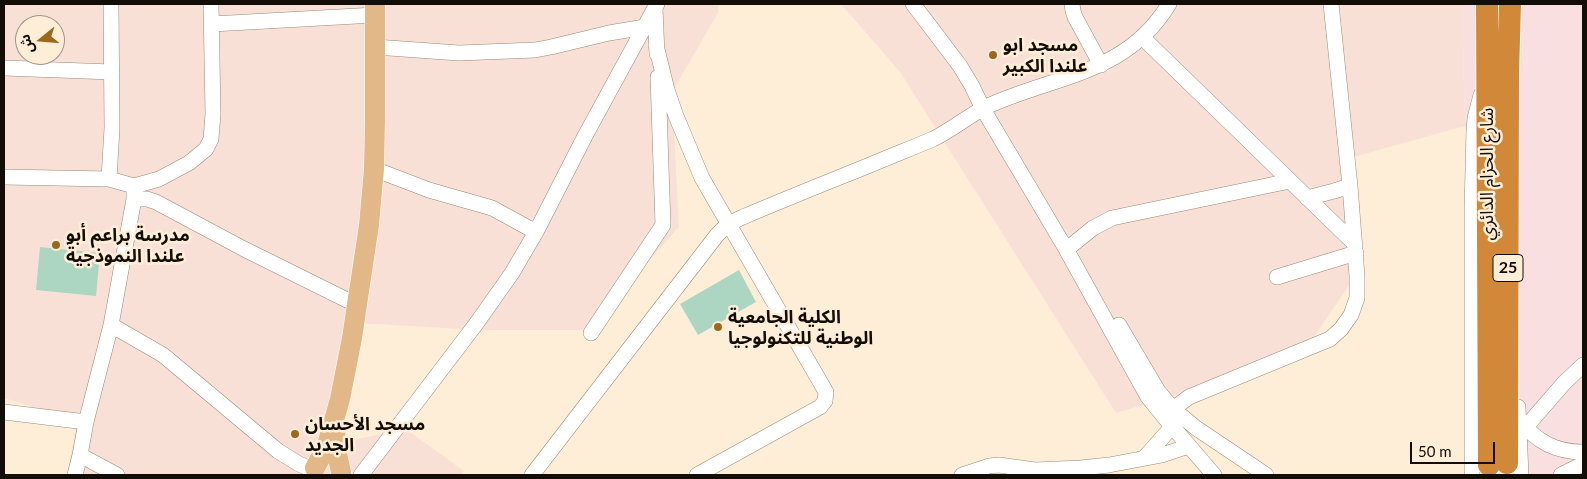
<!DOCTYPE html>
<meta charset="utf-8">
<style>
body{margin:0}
#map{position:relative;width:1587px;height:479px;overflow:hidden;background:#feeed8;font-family:Lato,"Noto Sans Arabic",sans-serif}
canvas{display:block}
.frame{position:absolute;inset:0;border:5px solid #120d06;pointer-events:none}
.north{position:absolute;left:15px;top:15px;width:50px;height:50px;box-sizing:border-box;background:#feeed8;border:1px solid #a09484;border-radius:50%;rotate:253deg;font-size:14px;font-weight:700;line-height:20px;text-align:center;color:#120d06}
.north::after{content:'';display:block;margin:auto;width:18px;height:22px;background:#9b691e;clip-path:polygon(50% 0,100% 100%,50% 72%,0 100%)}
.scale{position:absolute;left:1410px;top:442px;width:85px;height:22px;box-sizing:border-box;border:2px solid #120d06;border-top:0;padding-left:6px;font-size:15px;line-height:18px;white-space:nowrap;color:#120d06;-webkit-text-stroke:4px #feeed8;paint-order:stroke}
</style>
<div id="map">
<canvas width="1587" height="479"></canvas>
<div class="frame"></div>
<div class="north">ش</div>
<div class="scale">50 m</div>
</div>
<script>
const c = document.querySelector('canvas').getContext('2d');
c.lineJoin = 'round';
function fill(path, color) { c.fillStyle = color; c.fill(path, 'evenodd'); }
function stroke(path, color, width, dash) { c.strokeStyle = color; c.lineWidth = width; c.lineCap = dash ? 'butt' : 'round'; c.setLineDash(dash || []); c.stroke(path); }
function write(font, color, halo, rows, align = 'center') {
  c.font = font + ' Lato,"Noto Sans Arabic",sans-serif'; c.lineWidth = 5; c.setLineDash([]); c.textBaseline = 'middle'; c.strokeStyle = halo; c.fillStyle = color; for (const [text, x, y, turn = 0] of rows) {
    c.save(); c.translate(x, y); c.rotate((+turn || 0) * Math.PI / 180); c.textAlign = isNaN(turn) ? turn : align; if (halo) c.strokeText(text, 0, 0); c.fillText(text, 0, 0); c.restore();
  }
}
const commercial = new Path2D(`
 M4,4h714v9l-46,79 7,135 -92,103h-108l-123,-7 -24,121 74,-15 58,42 -3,4h-394l10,-54 -73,-23zM25,25h30v30h-30z
 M841,4h621l3,122 -115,32 2,123 -53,78 -183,54 -216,-341z`);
const industrial = new Path2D(`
 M1462,4h121v471h-59l-59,-349z`);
const green = new Path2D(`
 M40,247l60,6 -4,43 -60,-6z
 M739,270l17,32 -58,33 -18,-31z`);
const minor = new Path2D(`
 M913,4l47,62 12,20 11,23 83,140 82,148 17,21 49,57
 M1072,4l1,7 2,6 26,48
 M655,8l2,46
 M212,24l163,-9
 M1143,38l212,206
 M656,45l11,45 9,26 26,62 124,214 -1,9 -5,6 -123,68
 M375,47l84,6 76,-3 16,-3 58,-14 36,-6
 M4,68l108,4
 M374,169l55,21 63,18 44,24
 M4,177l105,2 25,7 25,-7 30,-16 17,-14 5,-10 2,-25 -2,-110
 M109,179l3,-51 -1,-124
 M1307,198l27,-7 16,-5
 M134,199h13l9,3 88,47 113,56
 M1072,245l21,-17 19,-10 178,-37
 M1277,277l79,-24
 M111,325l52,30 115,96 21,13 14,6
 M1119,325l39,66 15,18 23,19 70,47
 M591,333l72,-108 -5,-148
 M1518,407l3,68
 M4,412l82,10
 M1165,418l8,-9 16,-12 141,-58 11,-10 10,-14 6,-17v-22l-7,-90 -19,-182
 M1520,421c17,21 36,31 63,31
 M1525,428l39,-45 19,-18
 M80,455l37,20
 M1145,457l34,-38
 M75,475l5,-20 6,-33 25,-97 23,-126v-13
 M361,475l115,-151 36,-51 24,-41 49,-96 72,-132
 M532,475l185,-240 11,-11 15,-7c42,-18 85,-35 127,-52 21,-9 42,-17 63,-26 19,-9 36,-24 55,-33 68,-31 139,-32 181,-102
 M962,475l27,-9 10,-1 36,5 46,-2 28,-3 53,-10 27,-9
 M1472,475v-266l2,-79 1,-12 6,-23
 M1561,475l22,-11`);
const major = new Path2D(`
 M335,428l2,26 4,18
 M315,468l12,-23 13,-46 12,-61 17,-113 5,-56 1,-48v-117`);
const highway = new Path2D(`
 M1487,4l2,461
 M1507,463l1,-389 2,-70`);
const markers = [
 [993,55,5,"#9b691e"],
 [56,245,5,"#9b691e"],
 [718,327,5,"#9b691e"],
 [295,434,5,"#9b691e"]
];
const shields = [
 [1508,268,30]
];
const shieldNames = [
 ["25",1508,268]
];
const poiNames = [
 ["مسجد ابو",1003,45],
 ["علندا الكبير",1003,66],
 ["مدرسة براعم أبو",66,235],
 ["علندا النموذجية",66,256],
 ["الكلية الجامعية",728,317],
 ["الوطنية للتكنولوجيا",728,338],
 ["مسجد الأحسان",305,424],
 ["الجديد",305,445]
];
const streetNames = [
 ["شارع الحزام الدائري",1487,174,-90]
];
fill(commercial, '#f9e0d7');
fill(industrial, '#fadfe0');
fill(green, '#acd6c1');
stroke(minor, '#998a76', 16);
stroke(major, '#fff', 21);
stroke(highway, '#fff', 24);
stroke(minor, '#fff', 15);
stroke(major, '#e3b888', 20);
stroke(highway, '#d18839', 22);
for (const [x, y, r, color] of markers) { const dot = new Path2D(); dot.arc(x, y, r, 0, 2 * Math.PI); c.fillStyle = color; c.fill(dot); stroke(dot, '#feeed8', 2); }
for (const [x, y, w] of shields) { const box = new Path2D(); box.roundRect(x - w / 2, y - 13.5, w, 27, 4); c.fillStyle = '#feeed8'; c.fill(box); stroke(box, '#120d06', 1); }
write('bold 16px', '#120d06', null, shieldNames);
write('bold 18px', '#120d06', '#feeed8', poiNames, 'left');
write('18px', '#120d06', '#feeed8', streetNames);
</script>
